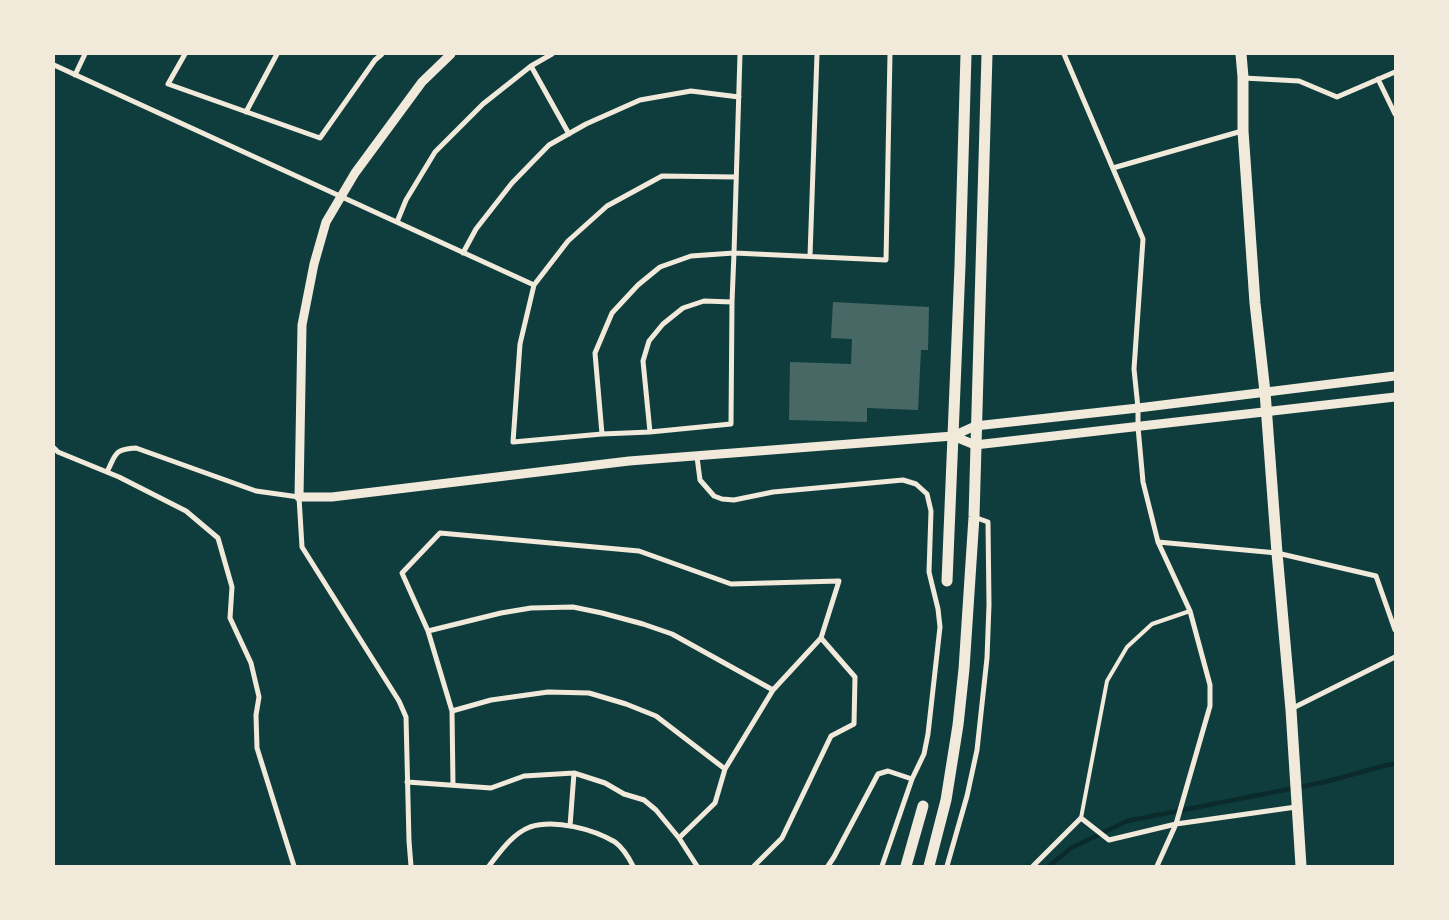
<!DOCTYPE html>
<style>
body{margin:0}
#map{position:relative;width:1449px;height:920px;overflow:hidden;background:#0f3d3e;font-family:Cabin,sans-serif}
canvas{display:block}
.frame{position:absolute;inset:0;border:55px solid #f1e9da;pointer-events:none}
</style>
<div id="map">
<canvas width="1449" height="920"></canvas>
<div class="frame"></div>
</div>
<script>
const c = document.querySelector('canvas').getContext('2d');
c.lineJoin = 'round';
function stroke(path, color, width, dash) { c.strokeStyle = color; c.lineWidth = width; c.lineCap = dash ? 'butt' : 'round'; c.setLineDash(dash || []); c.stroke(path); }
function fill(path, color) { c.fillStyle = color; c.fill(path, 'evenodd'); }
const stream = new Path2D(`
 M1049,866l22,-18 56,-27 198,-39 62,-17 8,-1`);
const building = new Path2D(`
 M833,302l96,5 -1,43h-7l-3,60 -51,-2v14l-78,-2 1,-58 61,2 1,-25 -21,-1z`);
const service = new Path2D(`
 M1081,818l26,-137 20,-34 25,-23 38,-13`);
const minor = new Path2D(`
 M185,54l-17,30 152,54 55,-78 7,-6
 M1064,54l79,185 -9,130 4,39v19l5,55 15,60 32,69 20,74v21l-34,118 -19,42
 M54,65l480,220
 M531,66l38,68
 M75,75l10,-21
 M1244,78l55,3 38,16 58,-25
 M1378,79l17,35
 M246,112l31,-58
 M1113,168l129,-37
 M736,177l-74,-1 -55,30 -39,35 -34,44 -14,59 -7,98 89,-8 48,-2 81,-8 1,-122 2,-49 6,-199
 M397,222l9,-22 29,-48 48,-48 48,-38 21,-12
 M463,253l13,-24 36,-46 37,-38 37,-21 54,-24 51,-9 48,6
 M810,256l7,-202
 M650,432l-7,-71 6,-20 14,-17 20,-16 21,-7 28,1
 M602,434l-7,-81 17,-40 26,-28 22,-18 31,-11 43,-3 152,7 4,-206
 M54,448l4,4 61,25 67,34 32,27 14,49 -2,31 21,45 8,34 -3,18 1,33 37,118
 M697,457l3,23 14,16 8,3 12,1 39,-8 130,-12 13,4 11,10 4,17 -2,61 9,37 2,18 -12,107 -4,20 -12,25 -30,87
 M107,472c9,-18 7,-23 29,-24l120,43 43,6 3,50 97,154 7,16 3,124 2,25
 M1158,542l119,11 99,23 19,54
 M428,631l73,-18 30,-5 42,-1 29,6 41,11 29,10 101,56
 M1291,709l104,-52
 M452,711l39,-11 57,-8 41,1 37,11 30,12 69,53
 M407,782l84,6 33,-12 50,-3 -4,53
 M453,785l-1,-74 -24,-80 -26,-58 38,-40 199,18 92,33 108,-3 -18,57 -48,52 -48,79 -10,34 -36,35 -23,-28 -12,-10 -20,-6 -19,-11 -31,-10
 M679,838l18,28
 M489,866c11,-14 23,-32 41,-39 25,-8 63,2 85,15 8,6 14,16 18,24
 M754,866l28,-28 49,-102 23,-12 1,-47 -34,-39
 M828,866l6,-9 44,-83 10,-3 24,8
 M947,866l20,-70 10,-46 10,-92 2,-53 -1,-83 -14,-5
 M1033,866l48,-48 28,22 67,-16 120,-17`);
const tertiary = new Path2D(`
 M451,54l-29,28 -67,91 -29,49 -12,42 -12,61 -3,172h33l297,-36 324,-25 22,-10 163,-18 257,-32
 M953,436l22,9 420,-48`);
const primary = new Path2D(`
 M1241,54l2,23v54l12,172 10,89 12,161 14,157 10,156
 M947,581l13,-315 6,-212
 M906,866l17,-60
 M929,866l17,-66 12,-75 6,-56 10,-152 13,-463`);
stroke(stream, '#0a2a2b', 4.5);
fill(building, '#486865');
stroke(service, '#f1e9da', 4);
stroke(minor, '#f1e9da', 5);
stroke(tertiary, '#f1e9da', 9);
stroke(primary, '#f1e9da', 11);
</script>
